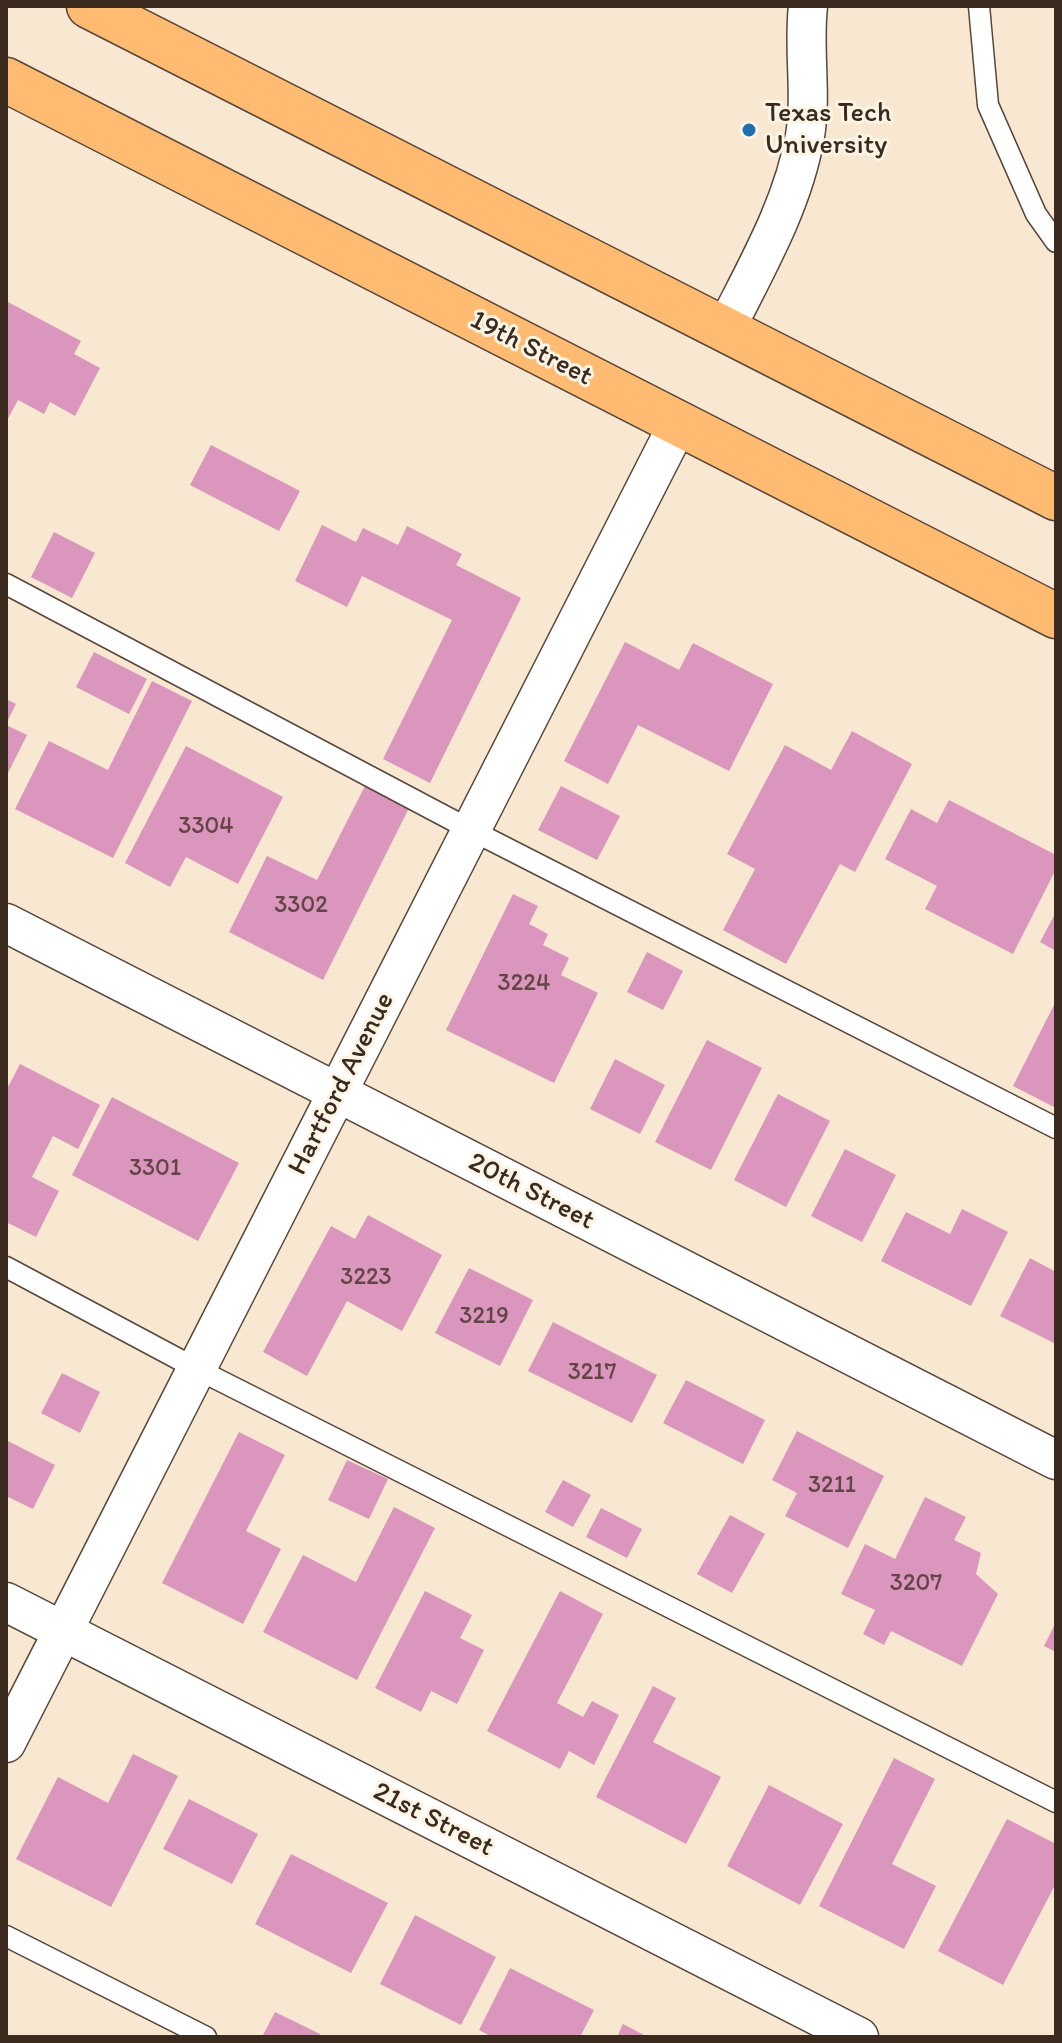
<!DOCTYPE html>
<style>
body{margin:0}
#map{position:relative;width:1062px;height:2043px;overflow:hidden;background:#f8e8d2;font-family:Itim,sans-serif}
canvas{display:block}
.frame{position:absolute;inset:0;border:8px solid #3b2a1e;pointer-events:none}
</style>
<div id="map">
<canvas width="1062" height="2043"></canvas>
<div class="frame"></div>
</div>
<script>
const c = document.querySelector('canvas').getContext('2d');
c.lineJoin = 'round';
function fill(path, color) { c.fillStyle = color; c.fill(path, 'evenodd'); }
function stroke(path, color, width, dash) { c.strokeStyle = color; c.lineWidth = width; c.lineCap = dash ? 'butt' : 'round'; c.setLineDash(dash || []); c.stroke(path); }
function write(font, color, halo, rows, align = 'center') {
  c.font = font + ' Itim,sans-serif'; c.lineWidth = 6; c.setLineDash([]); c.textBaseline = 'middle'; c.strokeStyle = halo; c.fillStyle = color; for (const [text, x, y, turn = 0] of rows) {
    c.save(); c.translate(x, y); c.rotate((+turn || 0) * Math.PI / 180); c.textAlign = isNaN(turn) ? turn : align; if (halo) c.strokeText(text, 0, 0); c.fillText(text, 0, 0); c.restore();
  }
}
const building = new Path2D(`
 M6,301l75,40 -7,13 26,14 -25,48 -25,-14 -6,12 -26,-14 -12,22z
 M211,445l89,46 -21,40 -89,-46z
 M322,525l34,17 7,-14 35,17 9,-19 55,28 -6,11 65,33 -91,185 -47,-24 69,-139 -90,-44 -15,31 -52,-26z
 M54,532l41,21 -23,45 -41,-21z
 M625,642l54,28 14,-27 80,41 -44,87 -91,-46 -30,59 -44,-23z
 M94,652l53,27 -18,35 -53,-27z
 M152,681l40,20 -79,157 -98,-49 34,-68 59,29z
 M6,699l10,5 -10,20z
 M6,725l21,10 -21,42z
 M852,731l60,33 -57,108 -15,-8 -54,100 -63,-34 32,-61 -28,-15 58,-109 46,25z
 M186,746l97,51 -45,87 -52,-27 -16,30 -45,-24z
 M365,786l44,22 -86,172 -94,-48 38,-76 50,24z
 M561,786l59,30 -23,44 -59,-30z
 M949,800l107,55v14l-43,85 -88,-45 12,-23 -52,-27 26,-50 26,14z
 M513,894l25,12 -9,18 19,10 -5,11 26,13 -8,17 37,18 -44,90 -108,-53z
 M1056,912v39l-16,-9z
 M647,952l36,19 -20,39 -36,-18z
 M1056,1001v107l-43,-22z
 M707,1040l55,28 -51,102 -56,-28z
 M615,1059l50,26 -25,49 -50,-25z
 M20,1064l80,41 -22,44 -25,-13 -21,41 27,14 -23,46 -30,-15v-131z
 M778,1094l52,27 -44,86 -52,-27z
 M112,1097l127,66 -41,78 -126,-66z
 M845,1149l51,26 -34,67 -51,-26z
 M962,1209l46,23 -37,74 -90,-45 25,-49 44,22z
 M368,1215l74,40 -40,76 -55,-30 -40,75 -44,-24 68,-126 24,13z
 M1030,1258l26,14v72l-56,-28z
 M469,1268l64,32 -33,66 -65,-33z
 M553,1322l104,53 -25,48 -104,-52z
 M62,1373l38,19 -20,41 -39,-20z
 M686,1380l79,40 -22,44 -80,-41z
 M797,1431l87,45 -36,72 -63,-32 12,-23 -25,-13z
 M239,1432l46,23 -39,76 35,18 -38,75 -81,-41z
 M6,1440l49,25 -22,44 -27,-13z
 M347,1460l41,19 -19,40 -41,-19z
 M563,1480l28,15 -18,32 -28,-15z
 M925,1497l41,20 -12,23 27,13 -5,21 22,20 -36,72 -71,-35 -7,14 -21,-11 12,-24 -34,-16 24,-50 30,15z
 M394,1507l41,21 -78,152 -94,-48 40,-77 53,27z
 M601,1508l41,21 -15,29 -41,-21z
 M730,1515l35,19 -33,59 -35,-19z
 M425,1591l47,24 -12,23 24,12 -27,54 -26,-13 -10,21 -46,-24z
 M560,1591l43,23 -46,89 26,14 9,-16 27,14 -25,50 -25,-14 -9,18 -73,-38z
 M1056,1622v30l-12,-6z
 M653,1686l23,12 -23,44 68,35 -35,67 -90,-47z
 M133,1754l45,22 -67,131 -95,-48 42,-82 50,26z
 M894,1758l41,21 -43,85 44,22 -32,63 -85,-43z
 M769,1785l74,39 -43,81 -73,-39z
 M189,1799l69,35 -26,50 -69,-35z
 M1007,1819l49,25v39l-53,102 -65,-34z
 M291,1854l97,49 -37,70 -96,-49z
 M415,1915l81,42 -35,68 -81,-41z
 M510,1968l84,42 -14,27h-88l-13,-7z
 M275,2012l45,22 -1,3h-57z
 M623,2024l25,13h-31z`);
const service = new Path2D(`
 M979,6l9,99 48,109 20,28
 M6,584l465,246 585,298
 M6,1267l191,102 859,433
 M6,1936l200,101`);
const minor = new Path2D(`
 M725,330c31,-62 68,-125 80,-194 7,-43 -2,-87 3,-130
 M6,923l1050,537
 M6,1602l853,435
 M6,1743l672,-1319`);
const primary = new Path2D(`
 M89,6l967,492
 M6,80l1050,536`);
const markers = [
 [749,130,8,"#1f6fb2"]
];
const numberNames = [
 ["3304",206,827],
 ["3302",301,906],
 ["3224",524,984],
 ["3301",155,1169],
 ["3223",366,1278],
 ["3219",484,1317],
 ["3217",592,1373],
 ["3211",832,1486],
 ["3207",916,1584]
];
const poiNames = [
 ["Texas Tech",765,114],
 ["University",765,146]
];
const streetNames = [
 ["19th Street",531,349,27],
 ["Hartford Avenue",342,1084,-63],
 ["20th Street",531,1192,27],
 ["21st Street",433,1820,27]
];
fill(building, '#da96bc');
stroke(service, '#574639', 23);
stroke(minor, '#574639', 41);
stroke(primary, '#574639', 47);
stroke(service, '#fff', 20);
stroke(minor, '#fff', 38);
stroke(primary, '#ffbb71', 44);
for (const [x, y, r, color] of markers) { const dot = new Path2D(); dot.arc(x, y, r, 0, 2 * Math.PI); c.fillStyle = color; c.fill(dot); stroke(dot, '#fcf5e5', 3); }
write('24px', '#634546', null, numberNames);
write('28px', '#3b2a1e', '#fcf5e5', poiNames, 'left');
write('28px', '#3b2a1e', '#fcf5e5', streetNames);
</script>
